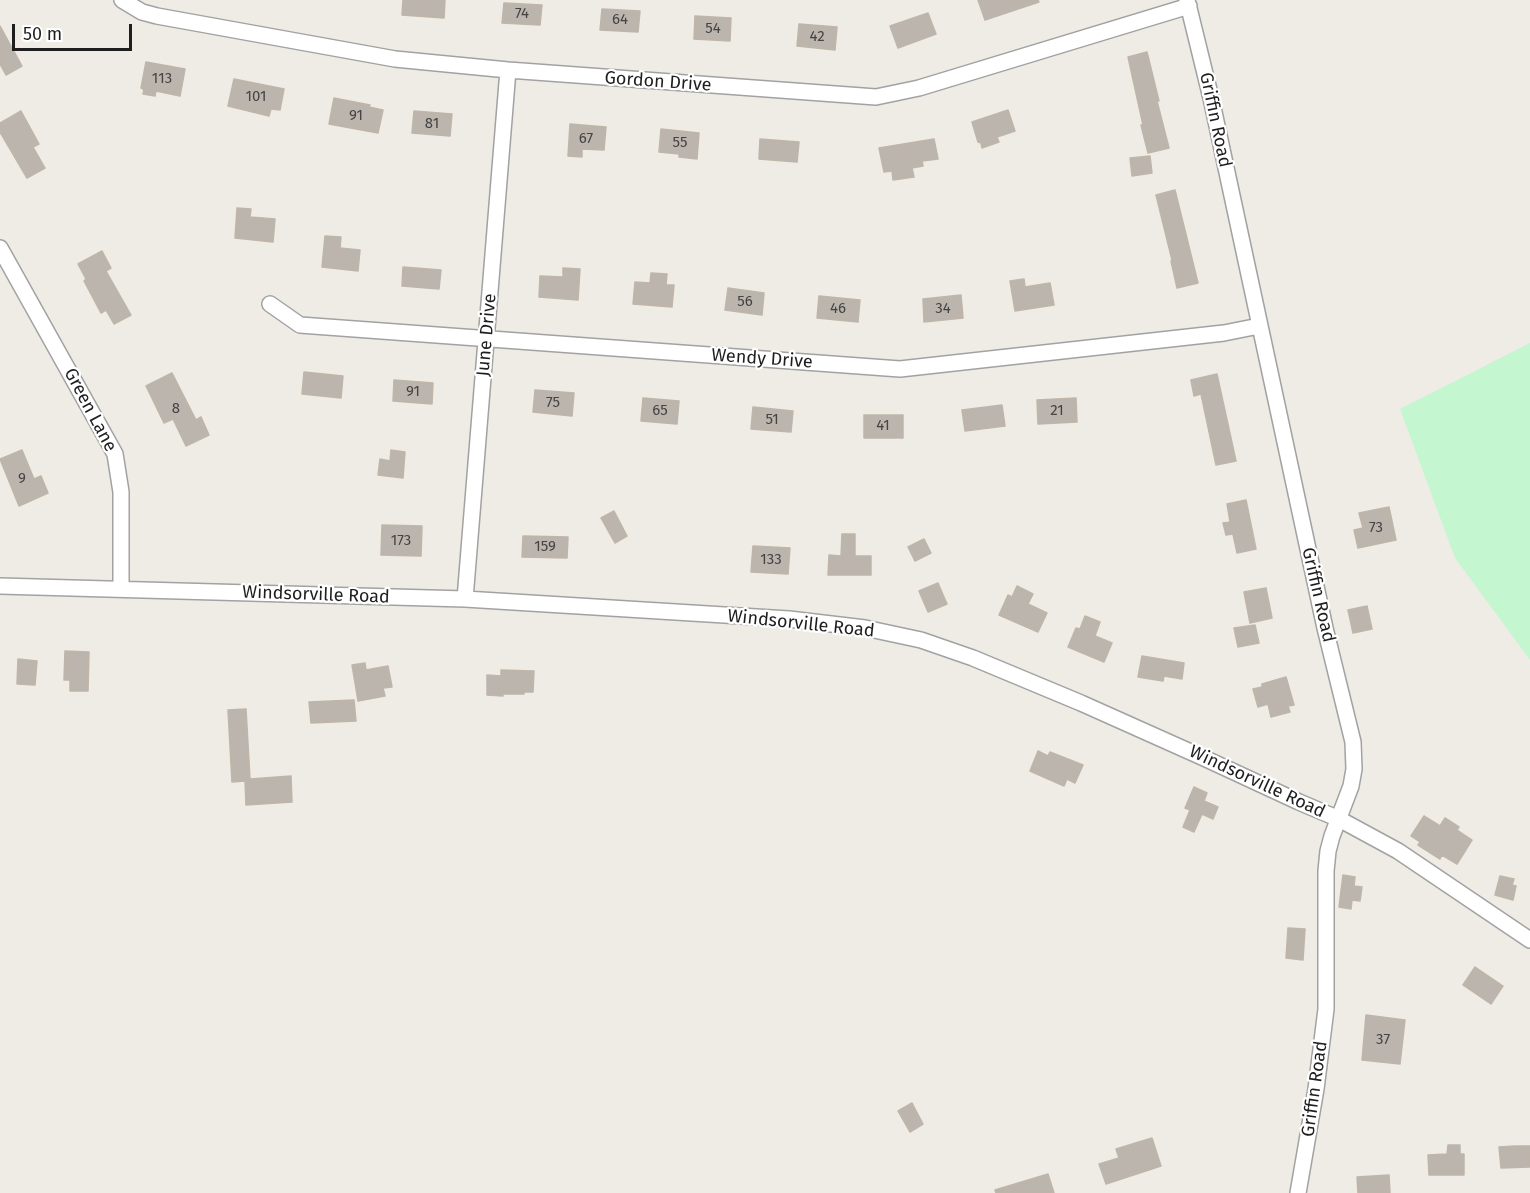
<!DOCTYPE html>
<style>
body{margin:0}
#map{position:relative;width:1530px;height:1193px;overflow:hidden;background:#eeece5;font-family:"Fira Sans",sans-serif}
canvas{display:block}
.scale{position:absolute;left:12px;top:24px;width:120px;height:27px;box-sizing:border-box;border:3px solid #1e1e1e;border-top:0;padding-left:8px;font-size:18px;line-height:21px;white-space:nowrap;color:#1e1e1e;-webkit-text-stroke:4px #fff;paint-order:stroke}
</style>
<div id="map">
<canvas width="1530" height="1193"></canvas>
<div class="scale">50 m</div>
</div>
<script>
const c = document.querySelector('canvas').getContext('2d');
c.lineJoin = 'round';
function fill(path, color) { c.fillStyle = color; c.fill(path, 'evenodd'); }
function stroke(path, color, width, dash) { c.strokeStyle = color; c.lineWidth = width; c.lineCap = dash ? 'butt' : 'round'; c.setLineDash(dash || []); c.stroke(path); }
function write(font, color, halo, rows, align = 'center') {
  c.font = font + ' "Fira Sans",sans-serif'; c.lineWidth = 4.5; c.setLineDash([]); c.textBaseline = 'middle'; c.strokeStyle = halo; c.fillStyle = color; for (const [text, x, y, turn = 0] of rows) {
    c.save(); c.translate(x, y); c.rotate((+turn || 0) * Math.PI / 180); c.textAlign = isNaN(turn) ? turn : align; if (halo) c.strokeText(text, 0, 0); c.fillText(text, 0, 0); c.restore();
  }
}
const park = new Path2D(`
 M1530,343v317l-75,-102 -55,-149z`);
const building = new Path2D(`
 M403,0h42l-1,18 -42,-3z
 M978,0h60l1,2 -54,18z
 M504,3l38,2 -2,20 -38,-2z
 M602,9l38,2 -2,21 -38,-2z
 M928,13l8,21 -38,14 -8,-22z
 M695,16l36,2 -1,23 -36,-2z
 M799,24l38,3 -2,23 -38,-4z
 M0,26l22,40 -16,9 -6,-11z
 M1147,52l12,49h-2l12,47 -21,5 -7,-28h2l-15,-68z
 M146,62l39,7 -5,27 -24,-5 -1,5 -12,-2 1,-4 -3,-2z
 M234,79l50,10 -4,21 -9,-1 -2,7 -41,-10z
 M334,98l36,7 -1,2 14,3 -5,23 -49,-9z
 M1008,110l7,21 -18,6 2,5 -17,6 -1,-5 -3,-1 -6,-20z
 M21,111l18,33 -6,3 12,21 -18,10 -27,-46v-9z
 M414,111l38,3 -2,22 -38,-3z
 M570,124l36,3 -2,23 -22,-1v8l-14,-1z
 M661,129l38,4 -2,26 -18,-2v-3l-20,-2z
 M760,139l39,3 -2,20 -38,-3z
 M934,139l4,20 -16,2 1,5 -11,2 2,9 -21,3 -1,-9 -8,1 -5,-24z
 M1150,156l2,17 -20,3 -2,-18z
 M1175,190l23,93 -21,5 -6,-27 1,-1 -16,-65z
 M237,208l14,1 -1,8 25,2 -2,23 -38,-4z
 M325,236l16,1 -1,11 20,2 -2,21 -36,-4z
 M102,251l9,17 -5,3 25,44 -17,9 -8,-14 -5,3 -17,-32 2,-2 -8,-15z
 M403,267l38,3 -2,19 -37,-3z
 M563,268l17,1 -2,31 -39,-3 1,-21 23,1z
 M651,273l16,1 -1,11h8l-2,22 -39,-3 2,-22 15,1z
 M1024,279l1,8 25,-4 4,22 -39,6 -5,-30z
 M728,288l36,5 -2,22 -37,-5z
 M961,295l2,23 -39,4 -1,-23z
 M819,296l41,4 -2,22 -41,-4z
 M304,372l39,4 -2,22 -39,-4z
 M172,373l24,47 5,-3 8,18 -23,11 -13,-27 -9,4 -18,-37z
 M1217,374l19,87 -20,4 -15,-71 -7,2 -3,-16z
 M394,380l39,3 -1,21 -39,-3z
 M535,390l39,3 -2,23 -39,-4z
 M643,398l36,3 -2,23 -36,-3z
 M1076,398l1,24 -39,2 -1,-24z
 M1002,405l3,21 -40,5 -3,-21z
 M753,407l40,4 -2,21 -40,-3z
 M864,415h39v23h-39z
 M22,450l12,29 7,-3 7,17 -29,13 -19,-47z
 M391,450l14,2 -2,26 -25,-3 2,-16 10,2z
 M1246,500l10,49 -19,4 -4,-19 -7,1 -3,-12 7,-1 -3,-18z
 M1389,507l7,33 -38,8 -4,-18 9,-2 -4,-15z
 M614,511l13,25 -12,7 -14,-25z
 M382,525l40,1 -1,30 -40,-1z
 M842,534h13v22h16v19h-43l1,-20 12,1z
 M523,536l45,1 -1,21 -45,-1z
 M924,539l7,14 -16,8 -7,-14z
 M753,546l37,2 -2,26 -37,-2z
 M938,583l9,21 -19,8 -9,-21z
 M1017,586l16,8 -5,10 19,9 -9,19 -39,-17 9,-20 4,2z
 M1266,588l6,30 -22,5 -6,-31z
 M1367,606l5,23 -19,4 -5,-23z
 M1085,616l15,6 -5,14 17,7 -8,19 -36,-15 8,-19 4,1z
 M1255,625l4,18 -21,4 -4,-19z
 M65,651l24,1 -1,39h-18v-11h-6z
 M1142,656l42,7 -2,16 -18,-3 -1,5 -25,-4z
 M18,659l19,2 -2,24 -18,-1z
 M365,663l1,7 22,-4 4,21 -9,1 2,8 -27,5 -6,-36z
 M501,670l33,1 -1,21h-9v2h-21v2l-16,-1v-20l14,1z
 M1286,677l8,28 -6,1 2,6 -19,5 -3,-13 -10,3 -5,-18 9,-2v-3z
 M354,700l2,21 -45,2 -2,-21z
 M246,709l4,70 41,-3 1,26 -46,3 -1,-24 -13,1 -4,-72z
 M1038,751l10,5 2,-4 33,13 -8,18 -8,-4 -3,7 -34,-15z
 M1194,787l13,6 -3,8 14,6 -5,12 -11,-5 -8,18 -11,-5 7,-17 -5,-2z
 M1424,816l16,10 5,-8 14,9 -2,3 15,10 -15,24 -15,-9 -2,4 -22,-14 2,-3 -9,-6z
 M1343,875l12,2 -1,9 8,1 -2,14 -8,-1 -1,9 -12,-2z
 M1500,876l14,3 -2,6 4,1 -3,14 -18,-5z
 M1288,928l17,1 -2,31 -17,-2z
 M1475,967l28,19 -12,18 -28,-19z
 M1366,1015l39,5 -5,44 -38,-4z
 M912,1103l11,21 -13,8 -12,-21z
 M1152,1138l9,28 -55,18 -7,-20 20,-6 -3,-9z
 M1448,1145h12v9h4v21h-35l-1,-20 19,-1z
 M1515,1146h15v21l-29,1 -2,-21z
 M1048,1174l6,19h-58l-1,-3z
 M1389,1175l1,18h-32l-1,-16z`);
const minor = new Path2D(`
 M122,0l20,12 15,4 238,43 113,11 368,27 43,-9 270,-82
 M1187,0l24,98 114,530 28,114 1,27 -3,17 -19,50 -4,15 -2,20v138l-10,80 -18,104
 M0,248l115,206 6,38v97
 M270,304l30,21 600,44 324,-36 35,-7
 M0,586l465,13 324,20 76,9 56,12 52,18 108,45 123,55 95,44 40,17 59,32 132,89
 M465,599l43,-529`);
const numberNames = [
 ["74",522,14],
 ["64",620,20],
 ["54",713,29],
 ["42",817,37],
 ["113",162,79],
 ["101",256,97],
 ["91",356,116],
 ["81",432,124],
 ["67",586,139],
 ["55",680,143],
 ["56",745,302],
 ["46",838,309],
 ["34",943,309],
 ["91",413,392],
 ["75",553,403],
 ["8",176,409],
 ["65",660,411],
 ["21",1057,411],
 ["51",772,420],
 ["41",883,426],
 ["9",22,479],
 ["73",1376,528],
 ["173",401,541],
 ["159",545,547],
 ["133",771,560],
 ["37",1383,1040]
];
const streetNames = [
 ["Gordon Drive",658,82,4],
 ["Griffin Road",1215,120,78],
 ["June Drive",487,335,-85],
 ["Wendy Drive",762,359,4],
 ["Green Lane",90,410,62],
 ["Windsorville Road",316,595,2],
 ["Griffin Road",1318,595,77],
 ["Windsorville Road",801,624,6],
 ["Windsorville Road",1257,782,25],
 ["Griffin Road",1315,1089,-82]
];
fill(park, '#c4f6cf');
fill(building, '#bbb5ae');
stroke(building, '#bfb5a8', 1.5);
stroke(minor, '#a2a2a2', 18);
stroke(minor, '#fff', 15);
write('15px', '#454442', null, numberNames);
write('18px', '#1e1e1e', '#fff', streetNames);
</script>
